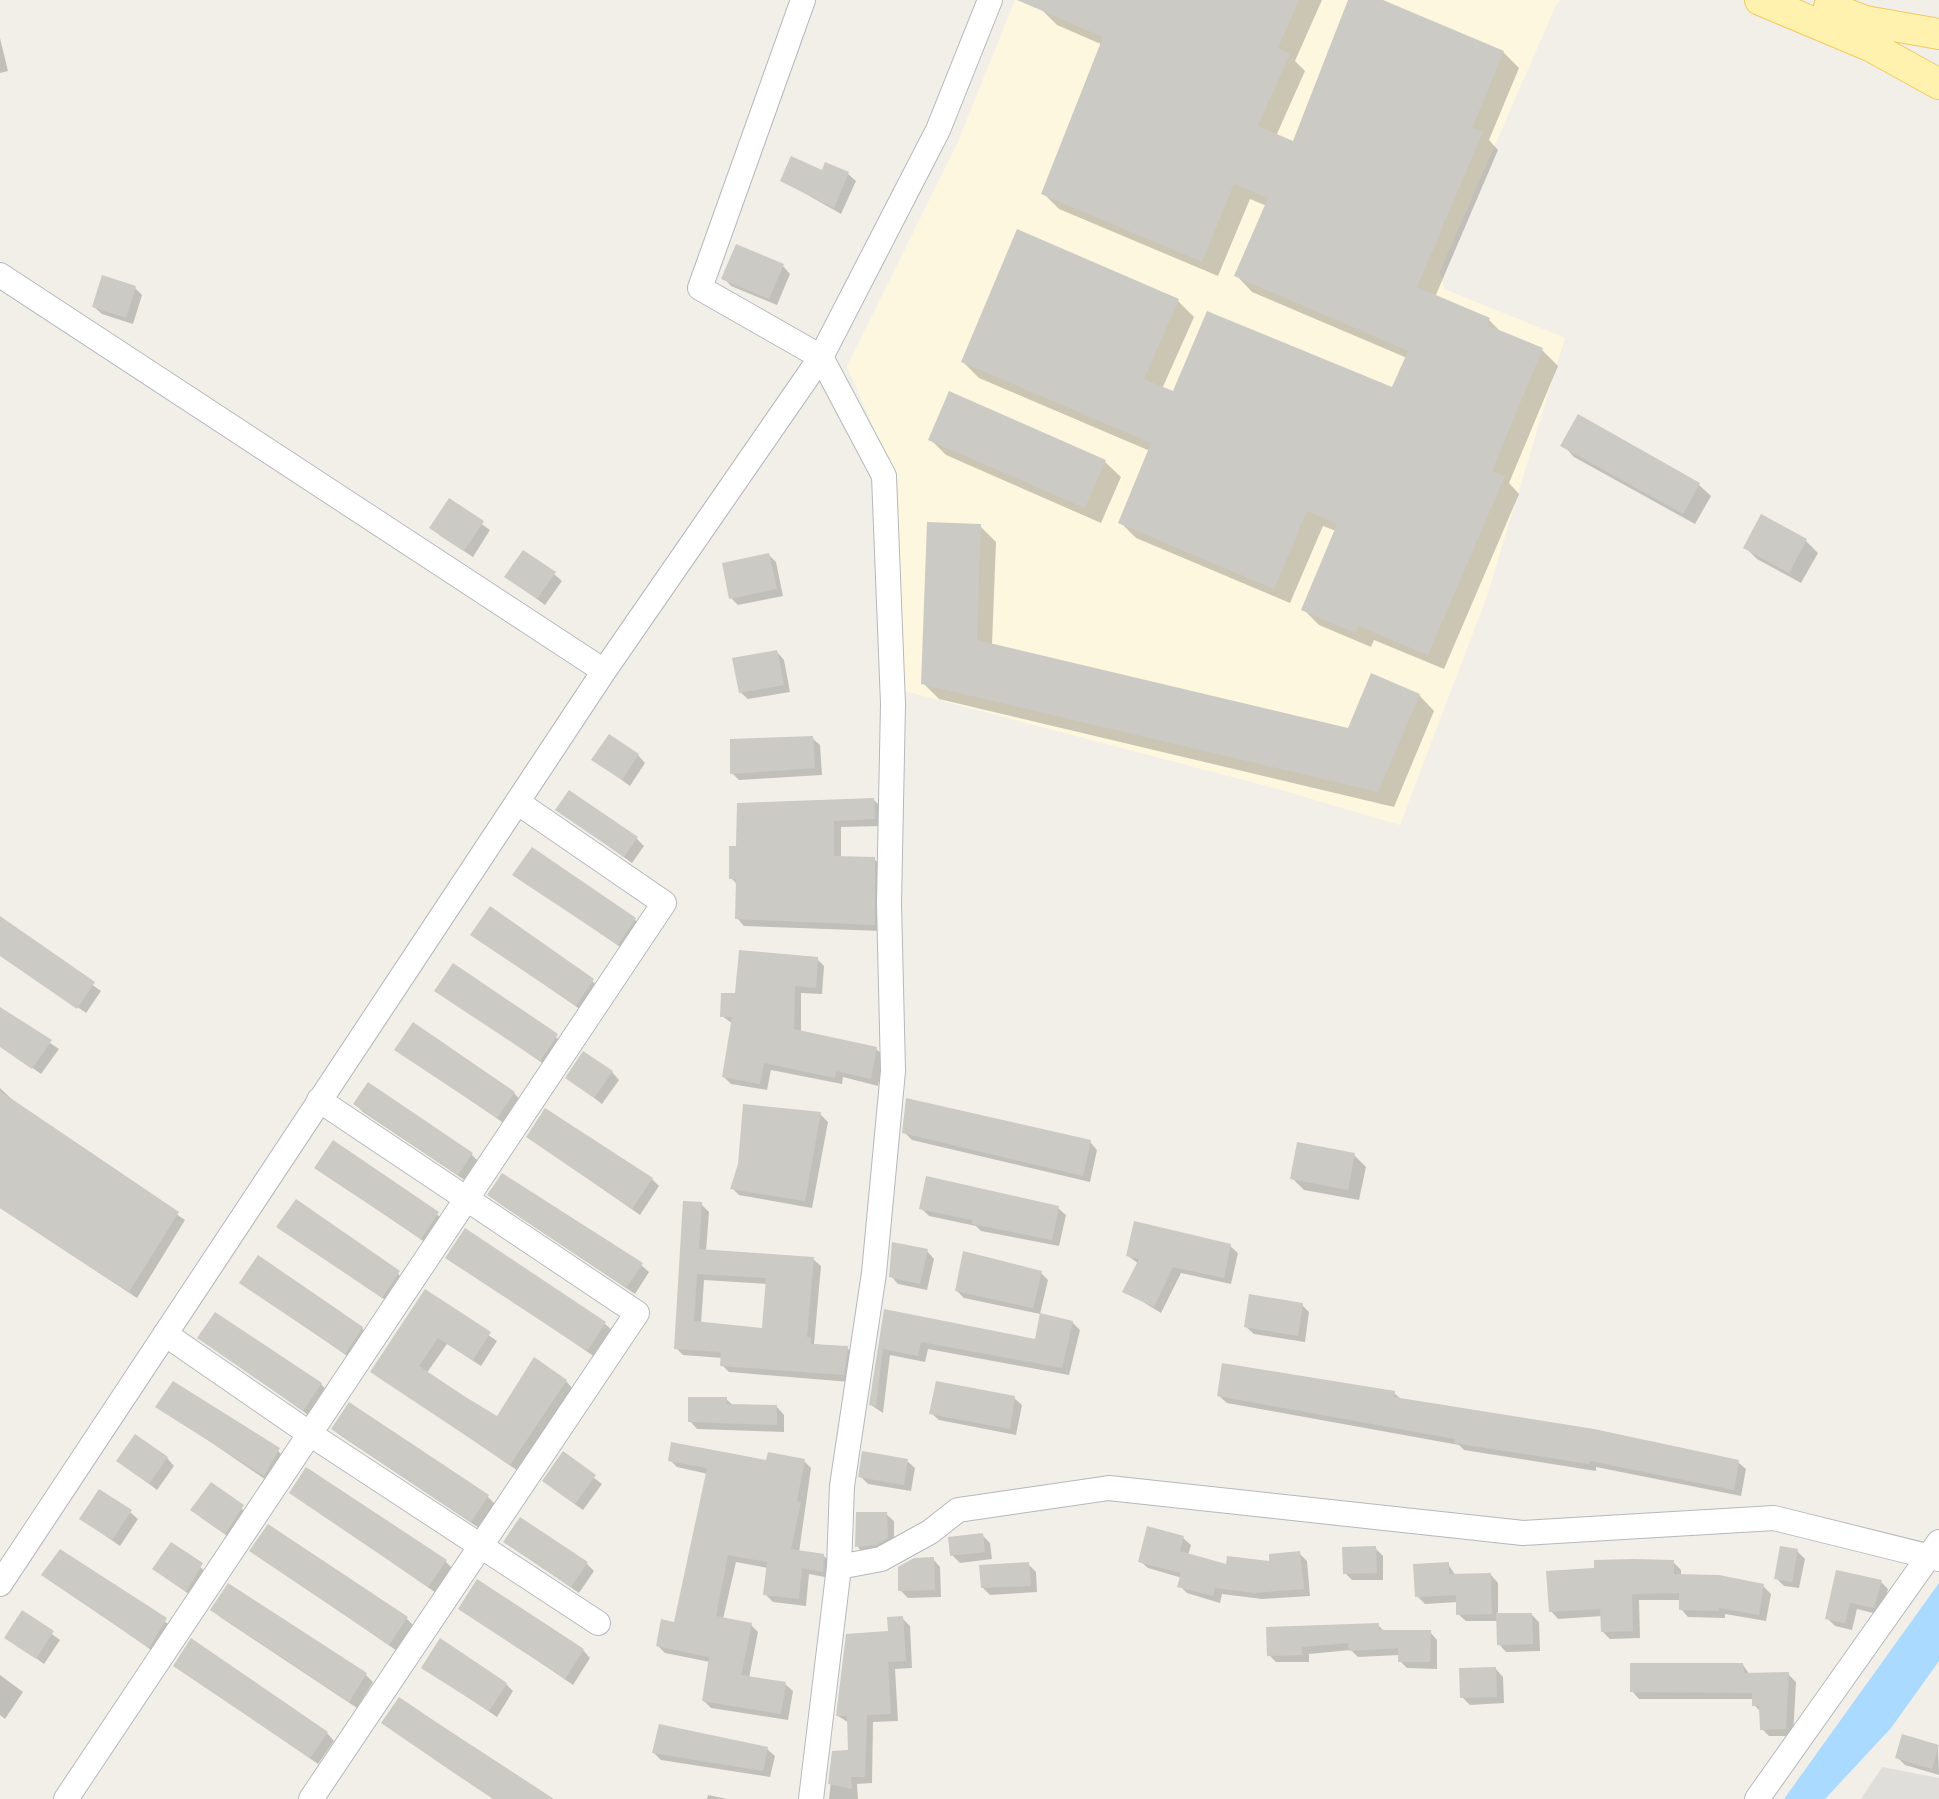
<!DOCTYPE html>
<style>
body{margin:0}
canvas{display:block;background:#f1efe8}
</style>
<canvas width="1939" height="1799"></canvas>
<script>
const c = document.querySelector('canvas').getContext('2d');
c.lineJoin = 'round';
function fill(path, color) { c.fillStyle = color; c.fill(path, 'evenodd'); }
function stroke(path, color, width, dash) { c.strokeStyle = color; c.lineWidth = width; c.lineCap = dash ? 'butt' : 'round'; c.setLineDash(dash || []); c.stroke(path); }
const commercial = new Path2D(`
 M1015,0h546l-5,5 -116,266 4,18 121,49 -77,255 -88,232 -122,-36 -381,-100 -2,-212 -48,-111 110,-222z`);
const industrial = new Path2D(`
 M1882,1767l57,11v21h-78z`);
const water = new Path2D(`
 M1939,1583v78l-48,67 -66,71h-41z`);
const shadow = new Path2D(`
 M1045,0h277l-27,61 10,10 -29,65 18,7 57,-143h26l126,52 16,16 -30,72 9,10 -63,147 53,22 14,14 40,17 16,16 -49,117 10,11 -75,175 -70,-29 -3,7 -52,-22 -16,-16 33,-78 -13,-5 -33,77 -154,-65 -16,-16 30,-71 -171,-73 -16,-16 215,-61 16,16 -32,72 12,5 219,-4 14,-32 -155,-66 -15,-16 30,-70 -17,-7 -32,77 -159,-67 -16,-16 60,-148 -46,-20 -16,-16z
 M0,38l8,33 -8,2z
 M823,173l25,1 8,7 -15,33 -58,-33z
 M783,266l7,8 -13,31 -46,-19 -7,-8z
 M135,288l7,7 -9,29 -31,-10 -8,-7z
 M1579,417l120,68 12,11 -16,28 -121,-67 -11,-12z
 M930,439l175,23 16,15 -20,46 -155,-68z
 M450,501l40,29 -17,27 -34,-22z
 M1762,517l44,24 12,12 -17,30 -44,-24 -12,-12z
 M980,526l16,16 -4,103 357,86 70,-36 15,16 -40,96 -455,-108 -16,-16z
 M769,555l7,7 7,34 -45,9 -7,-7z
 M554,574l8,7 -17,24 -38,-28z
 M777,652l7,8 6,32 -42,7 -8,-7z
 M812,738l8,7 2,30 -83,5 -7,-7z
 M638,755l7,8 -15,23 -36,-26z
 M874,800l7,7 1,19 -41,1v31l33,1 8,7 -1,65 -137,-5 -7,-8 1,-33 -7,-7v-30z
 M558,810l78,28 8,8 -12,17z
 M515,875l120,45 7,7 -16,24z
 M0,919l101,72 -15,22 -86,-60z
 M473,935l119,46 8,7 -16,24z
 M817,959l7,7 -2,28 -21,-1v39l75,17 8,7 -6,30 -35,-9 -1,7 -71,-14 -4,20 -36,-6 -7,-7 9,-53 -11,-8z
 M454,966l110,77 -16,24 -111,-77z
 M0,1009l59,40 -18,25 -41,-29z
 M397,1050l117,43 7,8 -16,23z
 M612,1072l7,8 -17,24 -34,-26z
 M369,1085l103,70 7,7 -13,19 -103,-69 -8,-8z
 M0,1088l22,21 163,111 -48,78 -137,-90z
 M820,1114l8,8 -16,86 -73,-13 -7,-7z
 M904,1132l186,10 7,8 -7,32 -178,-42z
 M528,1137l124,42 7,7 -19,29z
 M334,1143l112,78 -17,24 -112,-77z
 M1354,1155l12,12 -7,33 -55,-10 -12,-12z
 M497,1202l144,63 8,7 -14,22z
 M701,1204l8,8 -3,39 107,8 8,7 -7,78 33,4 7,7 -4,27 -121,-10 -7,-7v-7l-39,-3 -7,-7zM704,1280l64,4 -4,46 -63,-6z
 M921,1208h137l8,7 -7,31 -78,-15 -5,-5 -47,-10z
 M279,1227l119,47 7,7 -14,23z
 M1230,1246l8,7 -7,31 -50,-11 -20,40 -36,-22 14,-27 -11,-8z
 M927,1251l7,8 -7,31 -29,-6 -7,-8z
 M448,1257l156,66 8,7 -17,27z
 M1041,1273l7,7 -8,34 -76,-16 -7,-7z
 M242,1283l120,45 7,8 -16,24z
 M425,1291l72,50 -16,25 -34,-22 -21,30 71,45 69,-38 7,8 -55,82 -146,-100z
 M1302,1305l7,7 -4,30 -51,-8 -8,-7z
 M885,1312l151,29 36,-19 8,8 -11,45 -141,-26 -3,13 -35,-7 -7,58 -12,-8z
 M200,1338l121,46 7,8 -17,25z
 M1394,1393l8,7 336,62 8,7 -5,27 -145,-29v4l-132,-21 -5,-5 -232,-42 -8,-7z
 M1014,1398l8,7 -6,30 -77,-15 -8,-7z
 M726,1399l8,7 43,1 7,8v17l-87,-3 -7,-8z
 M350,1405l138,92 7,7 -16,24 -138,-92 -7,-7z
 M158,1406l120,45 7,7 -16,24z
 M563,1454l39,30 -19,26 -31,-22z
 M167,1458l7,8 -17,24 -38,-29z
 M670,1460l134,1 7,7 -12,84 25,4 7,8 -1,14 -21,-4 -3,32 -33,-4 -8,-8 3,-26 -32,-6 -13,57 28,6 7,7 -9,46 36,6 8,7 -5,29 -77,-12 -7,-7 6,-39 -45,-9 -7,-7 18,-22 32,-150 -31,-7z
 M907,1461l8,7 -4,23 -43,-7 -7,-7z
 M291,1492l154,69 8,8 -17,24z
 M241,1508l8,8 -16,24 -33,-23z
 M130,1512l8,7 -18,27 -39,-27z
 M886,1514l8,7v25l-30,8 -7,-8z
 M982,1535l8,8 2,16 -32,4 -8,-8z
 M1183,1538l8,7 -3,11 39,11 45,-4 27,-10 8,8 3,35 -48,3 -40,-5 -2,9 -33,-10 -7,-7 2,-8 -34,-10 -8,-7z
 M505,1542l81,21 8,8 -15,22z
 M1375,1548l8,8v24h-31l-7,-7z
 M252,1551l155,68 7,7 -17,25z
 M1797,1551l8,8 -6,29 -15,-2 -7,-7z
 M60,1552l113,75 -16,27 -113,-79z
 M933,1559l7,8 1,30 -33,1 -8,-8z
 M1673,1562l8,8v6l82,10 8,8 -5,27 -41,-7v4l-37,-1 -7,-8v-9h-42l1,38 -30,1 -7,-7 -1,-16 -44,3 -7,-8z
 M1028,1564l8,8 1,20 -47,3 -7,-7z
 M1448,1564l8,12 35,-1 7,8v32h34l7,7 1,29 -34,1 -7,-8 -1,-23h-32l-8,-7v-12l-33,2 -8,-8z
 M200,1567l8,7 -14,24 -39,-29z
 M1881,1582l7,7 -7,26 -24,-6 -5,21 -17,-4 -8,-8z
 M229,1585l137,90 7,7 -16,26 -137,-91 -7,-7z
 M461,1608l122,42 7,8 -17,27z
 M23,1613l37,27 -16,24 -37,-27z
 M902,1618l8,8 2,42 -17,1 3,52 -25,1 -1,61 -15,1 1,15h-29l5,-46 17,-1 -2,-29 -11,-7z
 M1378,1625l7,7h45l7,8v29l-30,-1 -7,-7v-6l-42,2 -7,-7 -42,4v8h-33l-7,-7z
 M1743,1665l7,10 38,-1 8,8 -3,54h-24l-7,-7v-16l-8,-8v-6h-115l-7,-8z
 M175,1666l152,67 7,8 -16,23z
 M424,1668l82,16 7,7 -16,26z
 M1496,1669l7,8 1,26 -34,2 -8,-8z
 M0,1675l23,17 -18,27 -5,-4z
 M1938,1747l1,28 -34,-10 -7,-7z
 M767,1749l8,7 -5,21 -109,-17 -7,-7z
 M708,1795l19,4h-20z`);
const building = new Path2D(`
 M1017,0h282l-21,48 12,6 -32,72 35,15 55,-141h35l121,51 -32,77 11,4 -66,155 73,31 -3,7 56,23 -51,123 13,5 -77,179 -70,-29 -3,7 -54,-23 36,-86 -30,-13 -33,78 -156,-66 33,-80 -190,-81 56,-133 162,70 -35,80 29,12 34,-80 185,76 16,-36 -174,-75 34,-78 -34,-14 -32,78 -161,-68 62,-157z
 M791,156l31,14 3,-8 24,10 -15,36 -54,-27z
 M736,244l48,20 -15,35 -48,-20z
 M102,275l34,11 -10,32 -34,-11z
 M949,391l157,69 -21,48 -157,-68z
 M1578,414l122,69 -17,31 -123,-68z
 M449,498l35,23 -20,30 -35,-23z
 M1761,514l46,25 -18,34 -46,-25z
 M927,522l54,2 -4,116 371,88 23,-55 49,21 -42,98 -457,-108z
 M523,550l33,22 -19,27 -33,-22z
 M769,553l8,36 -48,10 -7,-36z
 M777,650l7,35 -45,8 -7,-35z
 M609,734l30,20 -17,26 -31,-20z
 M813,736l2,32 -85,6v-35z
 M569,790l69,47 -14,20 -69,-47z
 M874,798l1,21 -41,2v35l41,1v68l-140,-6 1,-40h-7v-33h7l1,-43z
 M532,847l104,71 -18,27 -106,-70z
 M490,906l104,73 -18,27 -106,-71z
 M0,916l95,66 -18,27 -77,-53z
 M739,950l79,7 -2,31 -21,-2 -1,43 83,18 -6,32 -35,-8 -1,7 -71,-15 -4,21 -38,-7 10,-60h-12l1,-24h14z
 M453,963l105,71 -18,27 -106,-70z
 M0,1007l52,33 -20,29 -32,-22z
 M413,1022l102,70 -18,26 -103,-68z
 M583,1051l30,20 -19,27 -29,-20z
 M368,1082l105,71 -15,22 -105,-71z
 M0,1091l179,121 -50,80 -129,-84z
 M906,1098l185,42 -8,36 -181,-43z
 M743,1104l78,8 -16,89 -75,-12 8,-25z
 M545,1108l108,70 -21,31 -106,-72z
 M333,1140l106,72 -18,27 -107,-71z
 M1297,1142l58,11 -7,37 -58,-11z
 M502,1173l141,90 -17,25 -139,-93z
 M926,1176l133,30 -7,34 -80,-16v-4l-53,-11z
 M296,1199l104,72 -18,27 -106,-71z
 M683,1201l19,1 -3,47 115,8 -7,80 4,1v6l37,2 -4,29 -124,-9 1,-14 -47,-3zM697,1274l69,4 -4,50 -68,-7z
 M1134,1221l97,23 -7,34 -51,-11 -19,40 -32,-15 17,-33 -13,-3z
 M465,1228l141,94 -19,29 -142,-93z
 M892,1242l36,7 -8,35 -31,-7z
 M963,1251l79,20 -9,37 -78,-17z
 M258,1255l105,72 -18,27 -106,-71z
 M425,1289l66,43 -18,28 -35,-22 -19,28 45,30 33,20 37,-59 33,23 -57,85 -140,-93z
 M1249,1294l54,9 -5,33 -54,-9z
 M884,1309l151,30 5,-26 33,8 -11,47 -141,-26 -3,14 -35,-7 -7,57 -7,-1z
 M215,1312l107,71 -19,28 -106,-73z
 M1222,1363l173,28 -1,6 200,32 145,31 -5,30 -144,-29 -1,3 -135,-21 1,-4 -238,-43z
 M173,1381l107,67 -16,28 -109,-69z
 M936,1381l79,15 -5,33 -81,-15z
 M688,1397h39v7l50,1v20l-89,-3z
 M349,1402l140,93 -18,27 -140,-93z
 M135,1434l33,23 -19,27 -33,-23z
 M671,1442l95,18 2,-8 37,7 -8,42 4,1 -10,47 33,5 -1,18 -21,-4 -3,31 -36,-4 4,-33 -39,-7 -12,61 36,7 -11,52 45,7 -5,32 -79,-13 7,-44 -53,-11 5,-27 13,3 33,-154 -39,-7z
 M563,1451l33,24 -21,29 -33,-23z
 M862,1451l46,8 -4,26 -46,-8z
 M306,1467l141,93 -19,27 -139,-94z
 M211,1482l33,23 -19,29 -35,-24z
 M99,1489l33,21 -20,30 -33,-21z
 M856,1512h31l1,26 -12,7 -21,2z
 M520,1517l68,45 -17,25 -68,-45z
 M268,1524l140,93 -19,28 -140,-94z
 M1147,1526l37,10 -4,15 46,13 1,-8 42,5v-7l31,-3 4,38 -50,4 -39,-5 -2,8 -36,-9 4,-14 -43,-11z
 M983,1533l2,19 -35,4 -2,-19z
 M171,1542l32,21 -17,29 -34,-23z
 M1376,1546l1,27 -34,1 -1,-27z
 M1780,1546l18,3 -6,33 -18,-3z
 M60,1549l107,69 -18,30 -108,-73z
 M934,1557l1,33 -37,1v-24l16,-9z
 M1633,1559l41,1v14l45,1 45,9 -5,31 -40,-7v3l-40,-1v-17l-47,1 1,37 -32,1 -1,-23 -51,3 -3,-41 48,-3v-8z
 M1029,1562l2,24 -50,2 -2,-23z
 M1449,1562v12l42,-1 1,41 -36,1v-20l-41,2 -2,-33z
 M1836,1570l46,10 -8,28 -24,-5 -5,20 -20,-4z
 M477,1579l107,70 -19,30 -107,-70z
 M228,1583l139,90 -18,29 -139,-92z
 M22,1610l32,21 -18,28 -32,-21z
 M1496,1613h36l1,31 -36,1z
 M903,1616l3,45 -18,1 3,52 -24,1 -2,62h-14l1,12 -24,-5 4,-33 16,-1 -1,-34h-11l10,-82 42,-3 -1,-14z
 M1379,1623v7h52l-1,32h-32v-14l-49,3 -1,-8 -46,4v8l-35,1 -1,-29z
 M191,1638l137,94 -18,26 -137,-92z
 M440,1638l67,45 -18,28 -68,-43z
 M1630,1663h113l1,10 45,-1 -3,57 -26,1 -1,-24h-7v-13l-122,-1z
 M1496,1667l1,30 -37,1 -1,-30z
 M399,1697l37,25 118,77h-61l-39,-26 -73,-50z
 M659,1724l109,23 -5,24 -111,-18z
 M1902,1734l37,11 -7,24 -37,-11z`);
const minor = new Path2D(`
 M803,0l-103,288 121,69 63,119 9,228 -4,199 4,168 -19,202 -32,213 -3,81 -28,232
 M0,275l604,396
 M165,1334l145,100 288,189
 M839,1567l42,-8 49,-27 28,-22 151,-22 414,45 251,-15 165,41
 M0,1584l604,-913 217,-314 117,-227 52,-130
 M66,1799l598,-896 -147,-101
 M311,1799l326,-486 -318,-213
 M1757,1799l182,-257`);
const major = new Path2D(`
 M1760,0l112,47 67,37
 M1829,7l36,14 74,13`);
fill(commercial, '#fef7e0');
fill(industrial, '#e0deda');
fill(water, '#aadaff');
fill(shadow, '#0003');
fill(building, '#cccac5');
stroke(minor, '#b5b8bc', 26);
stroke(major, '#f2c960', 32);
stroke(minor, '#fff', 24);
stroke(major, '#fff2af', 30);
</script>
